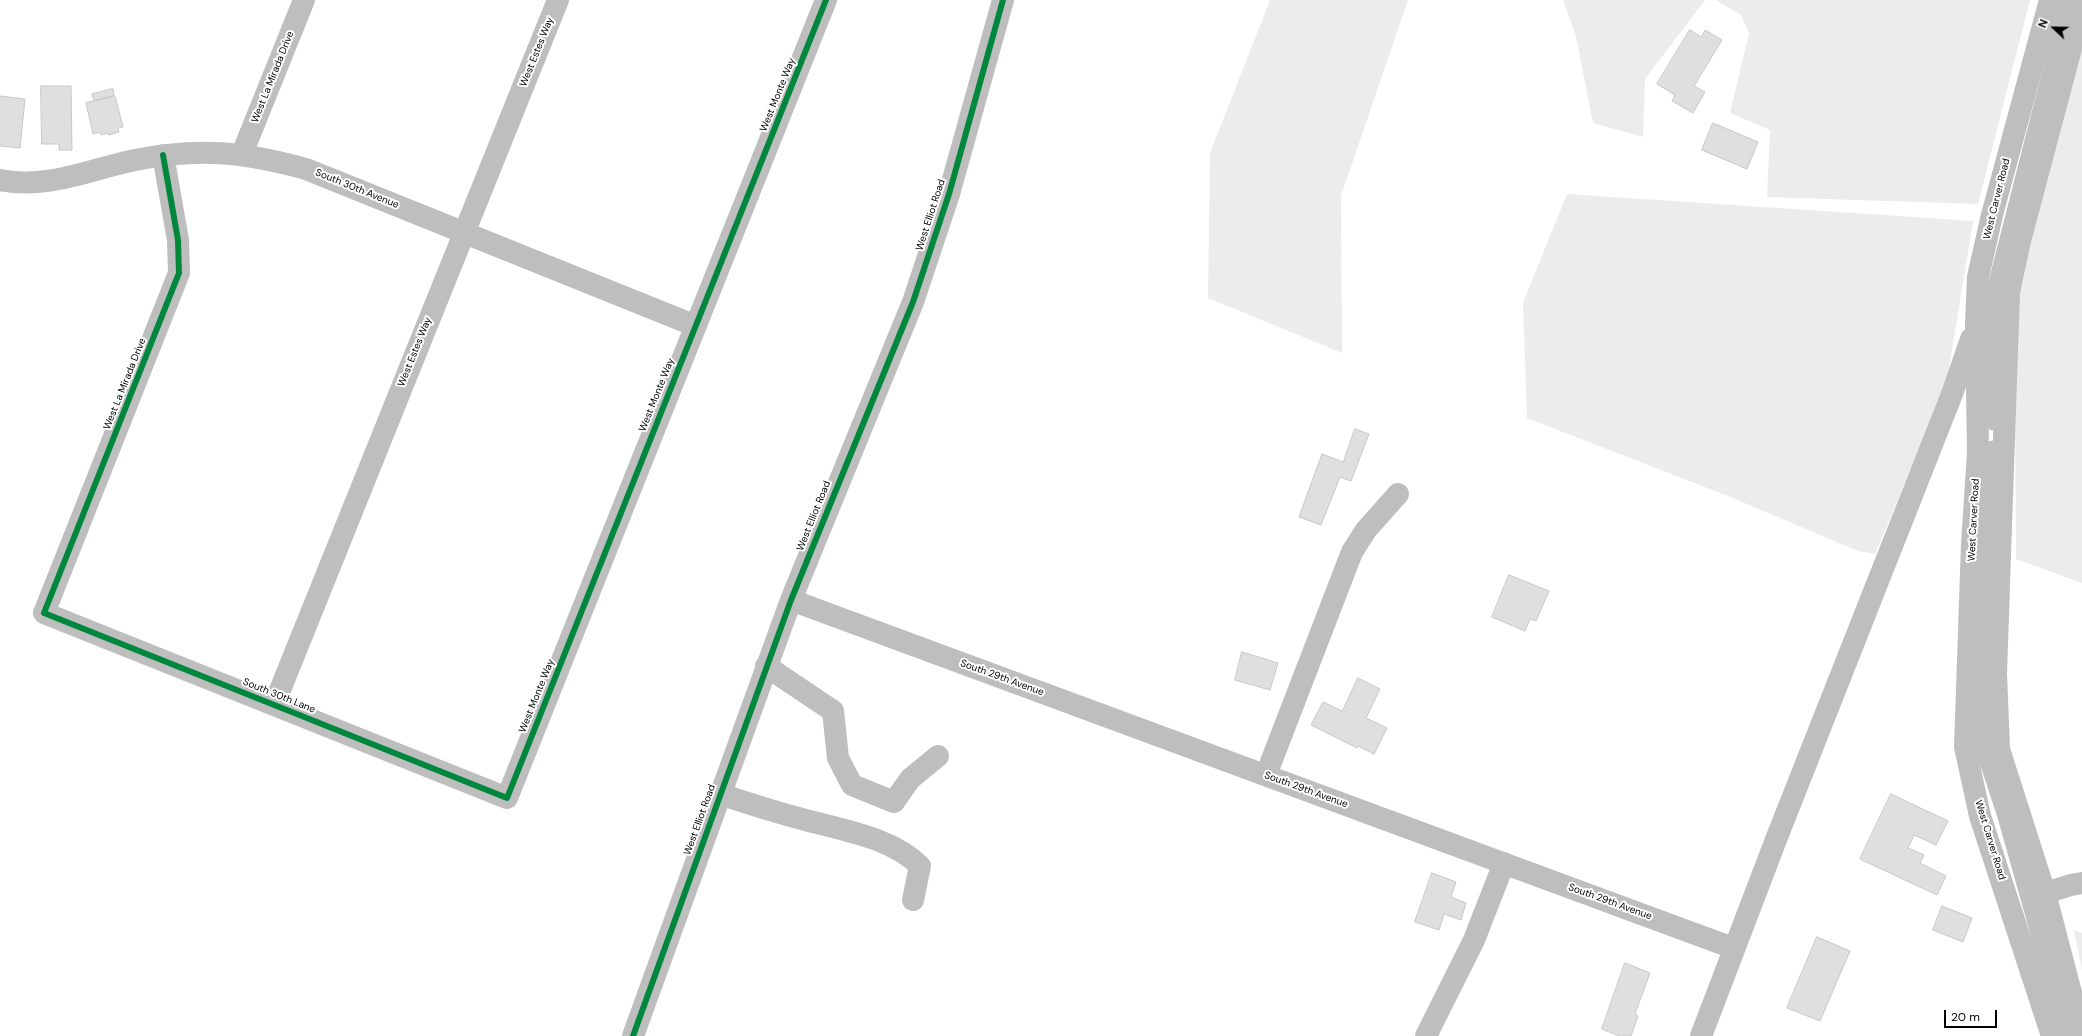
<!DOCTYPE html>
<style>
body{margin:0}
#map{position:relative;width:2082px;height:1036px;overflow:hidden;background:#fff;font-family:"DM Sans",sans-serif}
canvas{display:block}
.north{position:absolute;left:2034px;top:8px;width:40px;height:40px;-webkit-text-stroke:3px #fff;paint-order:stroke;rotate:292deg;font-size:11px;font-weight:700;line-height:16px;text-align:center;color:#000}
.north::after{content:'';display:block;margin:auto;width:14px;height:18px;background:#000;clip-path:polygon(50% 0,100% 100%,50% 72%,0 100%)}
.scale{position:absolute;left:1944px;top:1010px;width:53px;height:18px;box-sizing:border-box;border:2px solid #000;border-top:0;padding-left:5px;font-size:12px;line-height:14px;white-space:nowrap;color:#000;-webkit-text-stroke:3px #fff;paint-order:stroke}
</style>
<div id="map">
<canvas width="2082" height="1036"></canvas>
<div class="north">N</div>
<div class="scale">20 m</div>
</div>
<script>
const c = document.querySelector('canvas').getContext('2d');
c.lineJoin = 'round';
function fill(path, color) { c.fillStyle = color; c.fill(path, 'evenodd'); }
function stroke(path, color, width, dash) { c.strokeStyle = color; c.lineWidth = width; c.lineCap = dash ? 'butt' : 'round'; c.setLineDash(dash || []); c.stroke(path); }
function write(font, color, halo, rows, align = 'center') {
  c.font = font + ' "DM Sans",sans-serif'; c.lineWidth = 4; c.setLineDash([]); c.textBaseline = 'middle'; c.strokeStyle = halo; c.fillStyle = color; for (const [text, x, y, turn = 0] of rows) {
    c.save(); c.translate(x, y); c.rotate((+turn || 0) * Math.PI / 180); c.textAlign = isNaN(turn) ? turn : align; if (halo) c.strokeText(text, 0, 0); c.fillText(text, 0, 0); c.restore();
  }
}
const green = new Path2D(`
 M1270,0h138l-67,196 1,157 -134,-55 2,-145z
 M1563,0h142l-60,79 -2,58 -50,-14 -17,-87z
 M1716,0h314l-52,204 -211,-7 3,-67 -40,-17 19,-80 -8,-18z
 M2082,42v541l-66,-24 -1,-183 3,-83z
 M1567,194l406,27 -26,160 -72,173 -17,-3 -130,-55 -201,-78 -4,-115z
 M2074,930l8,3v37z`);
const canal = new Path2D(`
 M1994,421v-123l76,-298
 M1993,450l-9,218 -1,75 23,70 63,223`);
const building = new Path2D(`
 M1690,30l11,7 4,-7 17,10 -28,46 11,6 -12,21 -21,-12 3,-6 -18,-11z
 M41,86h30l1,64h-13v-6h-17z
 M113,89l1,7 -20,5 -2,-7z
 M0,96l25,3 -5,49 -20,-2z
 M115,96l8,31 -5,1 1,4 -10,3 -1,-2 -7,2v-3l-8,2 -7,-31z
 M1713,123l45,19 -11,27 -45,-19z
 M1355,429l14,5 -18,47 -11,-4 -19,48 -22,-8 23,-63 21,8z
 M1509,575l40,16 -13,30 -6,-2 -5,12 -33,-14z
 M1242,652l36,11 -8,27 -35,-10z
 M1358,678l22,11 -14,29 21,10 -13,26 -16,-8 -1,2 -46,-23 12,-23 19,9z
 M1891,794l57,27 -12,24 -22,-10 -6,13 16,7 -4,8 26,13 -9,19 -77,-36z
 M1432,873l24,9 -5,15 15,6 -5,17 -17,-6 -5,16 -24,-8z
 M1942,906l30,12 -9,24 -30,-12z
 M1817,937l33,14 -30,70 -33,-13z
 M1625,963l25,10 -15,41 3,2 -7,20h-12l-17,-7z`);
const minor = new Path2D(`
 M2050,0l-58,215 -14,62 -2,47 2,128 -6,92 -7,203 15,69 72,220
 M2082,7l-62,234 -11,51 -13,381 3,76 46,144 37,142
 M242,154l62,-154
 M163,155l15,85 1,33 -135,340 463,185 319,-798
 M0,180c46,10 91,-11 135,-20 64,-13 109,-8 171,9l390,157
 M791,600l942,348
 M766,666l67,45 5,47 14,27 42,17 16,-23 28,-23
 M274,705l284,-705
 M1266,775l86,-223 14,-22 32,-36
 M720,794c27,9 55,18 82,25 39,11 89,18 118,47l-7,34
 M2045,893l26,-8 11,-2
 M633,1036l158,-436 122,-298 36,-108 54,-194
 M1426,1036l48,-96 30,-77
 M1701,1036l76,-199 175,-443 19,-55`);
const cycleway = new Path2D(`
 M163,155l15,85 1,33 -135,340 463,185 319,-798
 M633,1036l158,-436 122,-298 36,-108 54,-194`);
const streetNames = [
 ["West Estes Way",537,52,-68],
 ["West La Mirada Drive",273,77,-68],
 ["West Monte Way",778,95,-68],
 ["South 30th Avenue",357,189,22],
 ["West Carver Road",1997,199,-76],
 ["West Elliot Road",931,215,-72],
 ["West Estes Way",415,352,-68],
 ["West La Mirada Drive",125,384,-68],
 ["West Monte Way",657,395,-68],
 ["West Elliot Road",814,516,-68],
 ["West Carver Road",1974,520,-87],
 ["South 29th Avenue",1002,678,20],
 ["South 30th Lane",279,696,22],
 ["West Monte Way",537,696,-68],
 ["South 29th Avenue",1306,790,20],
 ["West Elliot Road",700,820,-70],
 ["West Carver Road",1990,840,73],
 ["South 29th Avenue",1610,902,20]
];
fill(green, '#ececec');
stroke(canal, '#bfbfbf', 19);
fill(building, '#dfdfdf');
stroke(building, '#c7c7c7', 1);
stroke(minor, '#bebebe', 22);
stroke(cycleway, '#00873e', 6);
write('10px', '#000', '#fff', streetNames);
</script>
